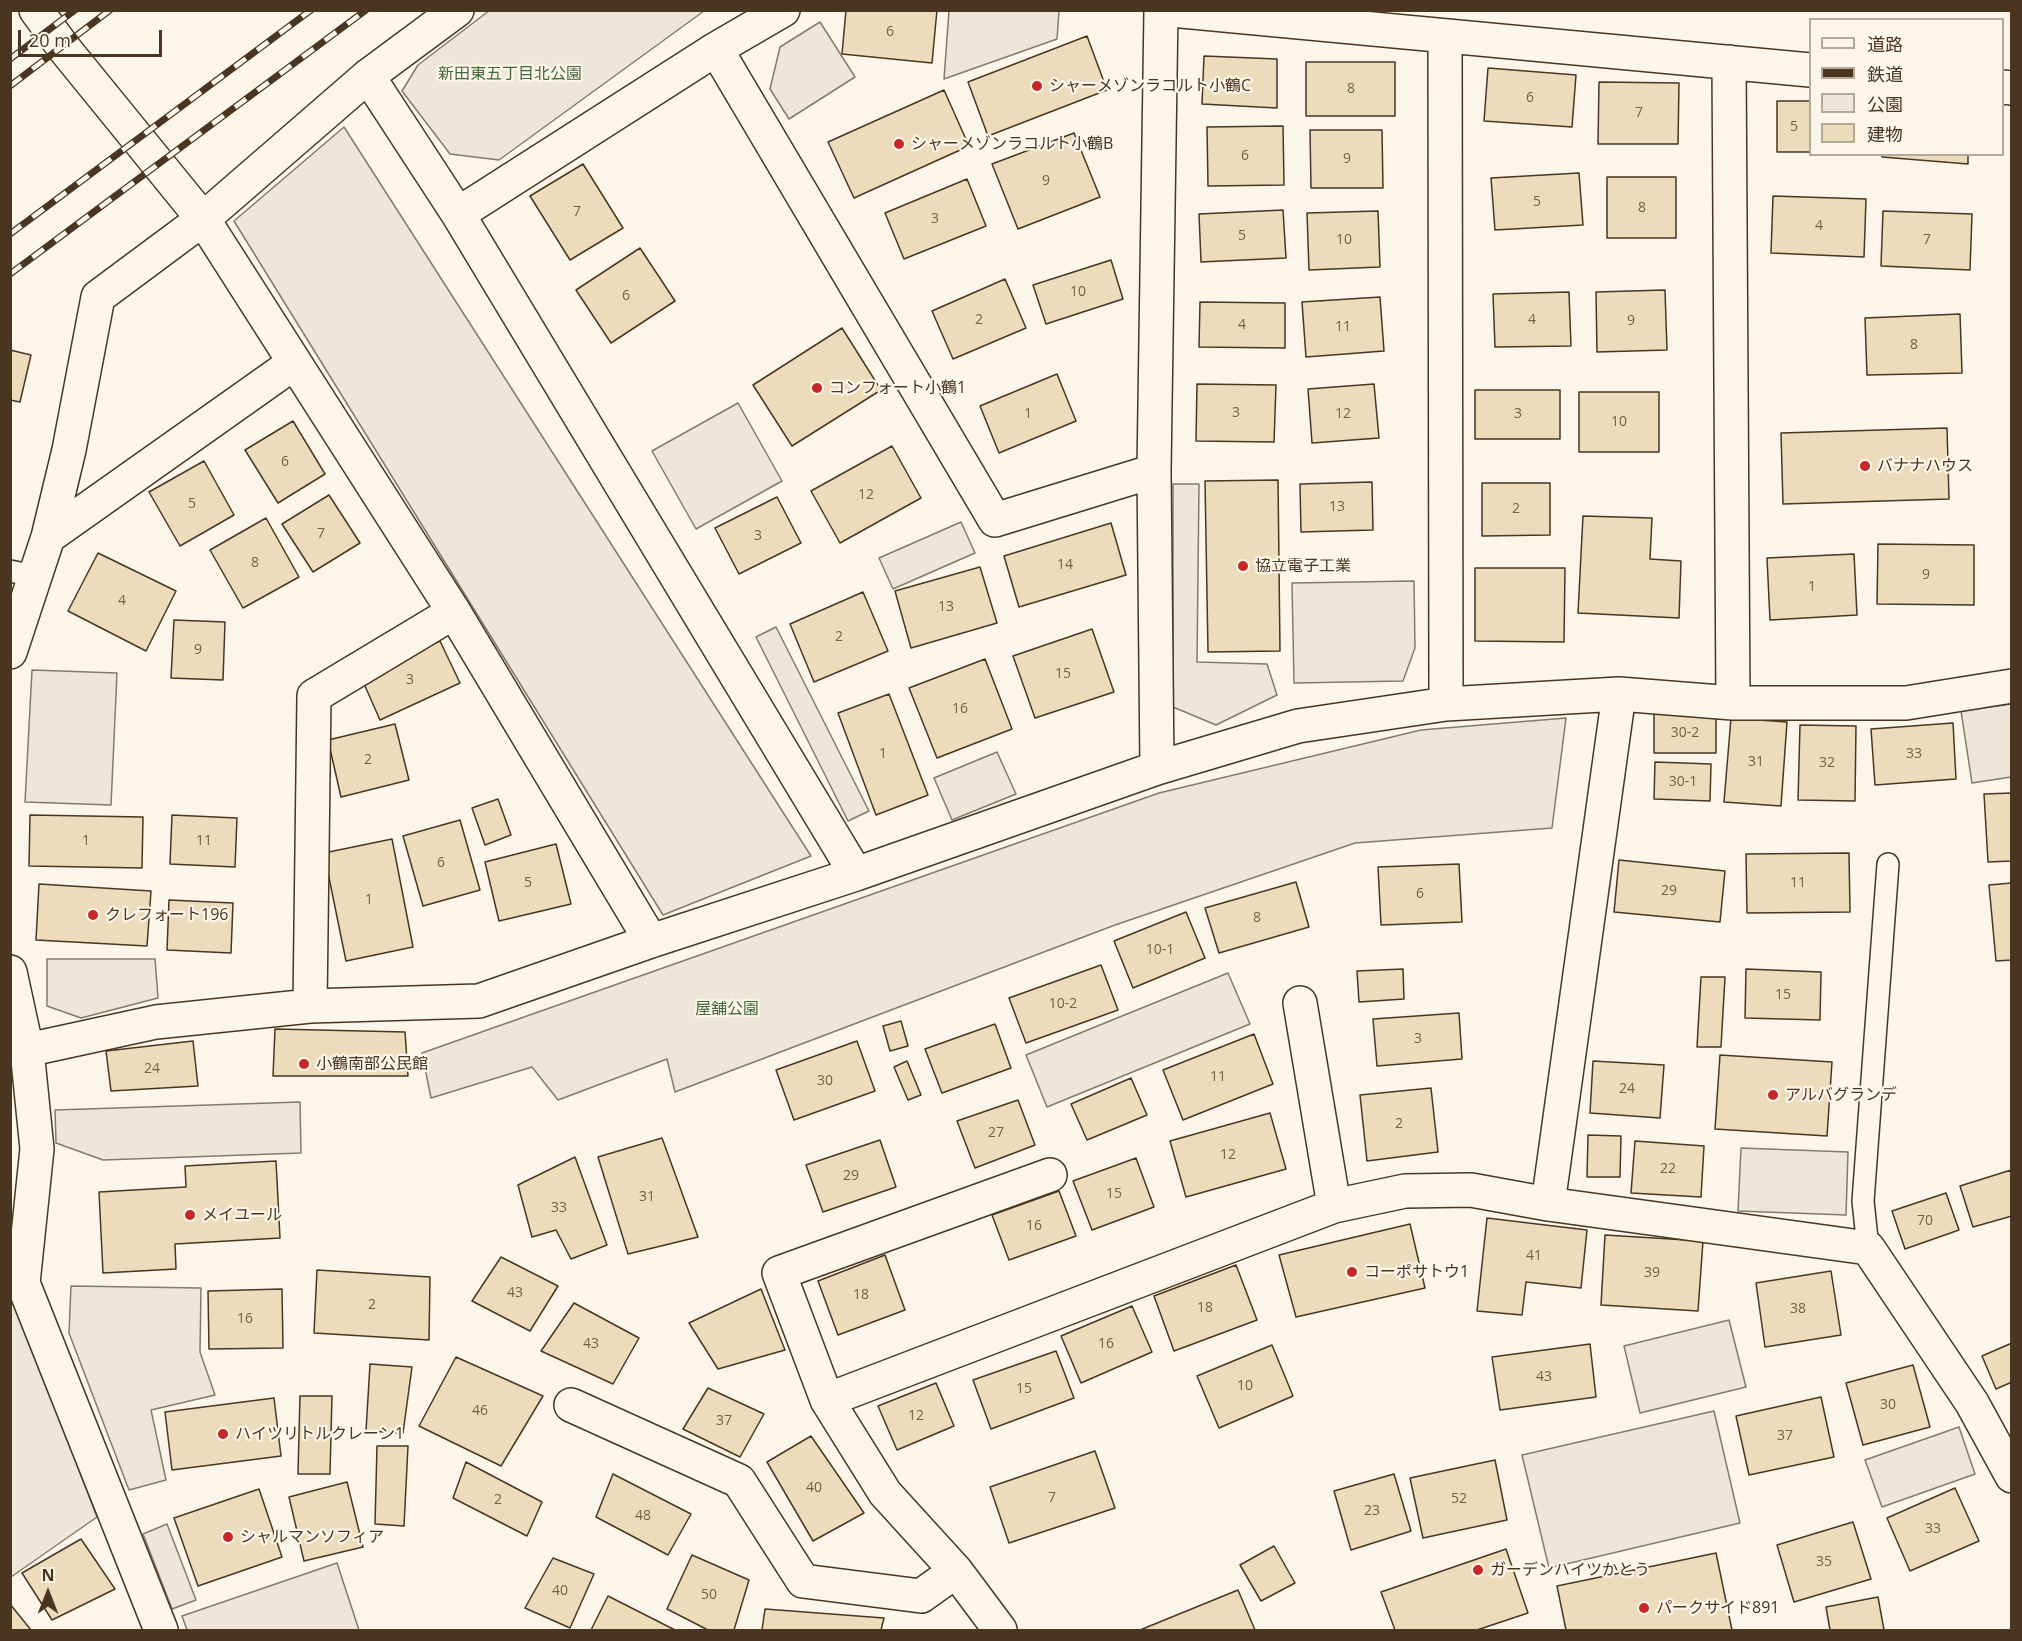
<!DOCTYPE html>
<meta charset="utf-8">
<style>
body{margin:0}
#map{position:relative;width:2022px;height:1641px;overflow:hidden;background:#fbf6e9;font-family:"Open Sans","Noto Sans JP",sans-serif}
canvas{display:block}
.frame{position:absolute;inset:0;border:12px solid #4a3520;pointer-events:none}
.legend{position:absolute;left:1809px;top:18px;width:195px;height:138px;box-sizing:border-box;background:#fbf6e9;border:2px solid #b4a999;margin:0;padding:8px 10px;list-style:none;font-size:18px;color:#4a3520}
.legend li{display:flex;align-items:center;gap:12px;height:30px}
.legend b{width:30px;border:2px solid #b4a999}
.north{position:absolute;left:18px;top:1563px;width:60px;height:60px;-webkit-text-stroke:4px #fbf6e9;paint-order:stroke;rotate:0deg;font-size:16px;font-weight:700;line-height:24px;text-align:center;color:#4a3520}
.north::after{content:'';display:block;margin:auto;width:21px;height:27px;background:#4a3520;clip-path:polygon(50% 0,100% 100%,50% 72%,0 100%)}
.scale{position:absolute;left:18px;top:30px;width:144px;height:27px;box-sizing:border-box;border:3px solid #4a3520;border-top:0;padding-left:8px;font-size:18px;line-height:21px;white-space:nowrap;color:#4a3520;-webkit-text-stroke:4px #fbf6e9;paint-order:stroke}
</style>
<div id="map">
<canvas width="2022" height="1641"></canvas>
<div class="frame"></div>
<ul class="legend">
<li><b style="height:8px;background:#fbf6e9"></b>道路</li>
<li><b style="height:8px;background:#4a3520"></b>鉄道</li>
<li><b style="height:16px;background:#ede6d9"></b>公園</li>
<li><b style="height:16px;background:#ecdcbc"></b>建物</li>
</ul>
<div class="north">N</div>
<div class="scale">20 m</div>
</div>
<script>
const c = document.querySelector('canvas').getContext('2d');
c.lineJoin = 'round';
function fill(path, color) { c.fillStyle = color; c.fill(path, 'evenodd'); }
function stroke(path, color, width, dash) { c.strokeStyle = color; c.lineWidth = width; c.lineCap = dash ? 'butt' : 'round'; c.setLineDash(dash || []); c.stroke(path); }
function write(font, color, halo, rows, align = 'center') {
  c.font = font + ' "Open Sans","Noto Sans JP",sans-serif'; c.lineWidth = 4.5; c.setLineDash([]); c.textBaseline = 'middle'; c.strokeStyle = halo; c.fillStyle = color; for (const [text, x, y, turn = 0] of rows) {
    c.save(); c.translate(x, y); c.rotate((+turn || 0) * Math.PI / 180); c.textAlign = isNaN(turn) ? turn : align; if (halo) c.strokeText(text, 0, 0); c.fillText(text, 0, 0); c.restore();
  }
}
const green = new Path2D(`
 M490,10h214v1l-205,149 -49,-6 -48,-63 16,-26z
 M344,127l467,729 -148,59 -429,-694z
 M1566,718l-14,110 -197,15 -240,82 -440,167 -8,-33 -109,41 -26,-33 -101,31 -9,-45 737,-260 262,-63z`);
const parking = new Path2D(`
 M949,11h110l-2,28 -113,40z
 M820,22l35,55 -66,42 -19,-30 10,-42z
 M738,403l44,78 -86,48 -44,-78z
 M1173,484h26l-2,178 70,2 10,31 -61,30 -43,-18z
 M961,522l14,31 -82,36 -14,-31z
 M1414,581l1,67 -12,33 -109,2 -2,-100z
 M776,627l93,184 -21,10 -92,-184z
 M32,670l85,3 -6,132 -86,-3z
 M2011,704v73l-39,6 -11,-72z
 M997,752l19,42 -64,26 -18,-42z
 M47,959h108l3,39 -77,20 -34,-12z
 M1228,973l22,51 -203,83 -21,-52z
 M300,1102l1,51 -198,7 -47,-17 -1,-33z
 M1741,1148l107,4 -2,63 -108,-4z
 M71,1286l130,2 -1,64 15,43 -64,15 15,70 -37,10 -60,-157z
 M10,1289l87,228 -86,60h-1z
 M1729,1320l17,67 -106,26 -16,-67z
 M1714,1411l26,112 -191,45 -27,-113z
 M1959,1427l16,47 -93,33 -17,-47z
 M167,1524l29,76 -24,9 -29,-75z
 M337,1563l22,67h-172l-5,-14z`);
const building = new Path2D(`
 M846,10h91l-5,53 -90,-9z
 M1087,36l20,54 -119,46 -20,-54z
 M1204,56l73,3v49l-75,-4z
 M1306,62h89v54h-89z
 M1488,68l88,7 -4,52 -88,-6z
 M1599,82l80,1 -1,61h-80z
 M944,90l25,56 -115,52 -26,-56z
 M1777,101h33v51h-33z
 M1283,126l1,59 -76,1 -1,-59z
 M1310,130h72l1,58h-72z
 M1074,133l26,64 -82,32 -26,-65z
 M1882,154h86v10l-86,-7z
 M583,164l40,64 -53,32 -40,-64z
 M1579,173l4,52 -88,5 -4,-52z
 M1607,177h69v61h-69z
 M967,179l19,47 -82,33 -19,-46z
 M1773,196l93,3 -2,58 -93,-4z
 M1283,210l3,48 -85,4 -2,-48z
 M1378,211l2,56 -71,3 -2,-57z
 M1883,211l89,3 -2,56 -89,-4z
 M640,248l35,53 -64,42 -35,-53z
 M1111,260l12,39 -77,25 -13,-39z
 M1005,279l21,49 -73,31 -21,-48z
 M1665,290l2,60 -70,2 -1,-60z
 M1569,292l2,54 -76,1 -2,-53z
 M1380,297l4,54 -78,6 -4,-55z
 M1200,302l85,1v45l-86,-1z
 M1960,314l2,59 -95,2 -2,-57z
 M842,328l39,62 -89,56 -39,-61z
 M10,350l21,5 -11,47 -10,-2z
 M1057,374l19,47 -77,32 -19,-47z
 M1197,384l79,1 -2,57 -78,-1z
 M1374,384l5,54 -67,5 -4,-54z
 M1475,390h85v49h-85z
 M1579,392h80v60h-80z
 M293,421l32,53 -47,29 -33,-53z
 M1947,428l2,71 -166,5 -2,-71z
 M892,446l29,52 -81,45 -29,-52z
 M204,461l30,54 -54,31 -31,-54z
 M1278,480l2,171 -72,1 -3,-171z
 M1372,482l1,48 -72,2 -1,-48z
 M1482,483h68v52l-68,1z
 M329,495l31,48 -47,29 -31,-48z
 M777,497l24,46 -62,31 -24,-46z
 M1583,516l69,2 -2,41 31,2 -2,57 -101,-5z
 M266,518l33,59 -56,31 -33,-58z
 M1111,523l15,52 -107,32 -15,-51z
 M1878,544l96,1v60l-97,-1z
 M98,553l78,38 -30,60 -78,-40z
 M1854,554l3,61 -87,5 -3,-62z
 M980,567l17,56 -86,25 -16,-57z
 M1475,568h90l-1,74 -89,-1z
 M863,592l25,59 -74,31 -24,-58z
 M174,620l51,2 -2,58 -52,-2z
 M1092,629l22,63 -79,26 -22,-62z
 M440,641l20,42 -80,37 -19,-43z
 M985,659l27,70 -75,29 -28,-70z
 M889,694l39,101 -52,20 -38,-102z
 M1654,713h62v40h-62z
 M1731,718l56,4 -6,84 -57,-4z
 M1953,723l3,56 -81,6 -4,-56z
 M395,724l14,56 -68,17 -13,-57z
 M1800,725l56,1 -1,75 -57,-1z
 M1655,762l56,2 -1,37 -56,-2z
 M2012,793v68l-24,1 -4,-68z
 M498,799l13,36 -26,10 -13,-37z
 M30,815l113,2 -1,51 -113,-2z
 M172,815l65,3 -2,49 -65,-3z
 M460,820l20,70 -57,16 -20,-70z
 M392,839l21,108 -67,14 -22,-108z
 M556,844l15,60 -72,17 -14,-59z
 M1849,853l1,59 -103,1 -1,-59z
 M1619,860l106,11 -5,51 -106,-10z
 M1459,864l3,58 -81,3 -3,-58z
 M1296,882l13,45 -90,26 -14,-45z
 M2012,883v77l-16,1 -7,-76z
 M39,884l112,7 -4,55 -111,-6z
 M169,900l64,3 -2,50 -64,-3z
 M1186,912l19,46 -72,30 -19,-47z
 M1101,965l17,45 -92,33 -17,-45z
 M1403,969l1,30 -45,3 -2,-31z
 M1746,969l75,3 -1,48 -75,-2z
 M1701,977h24l-4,70h-24z
 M1459,1013l3,46 -85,7 -4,-47z
 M901,1021l7,25 -18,5 -7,-25z
 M995,1024l16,44 -69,25 -17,-44z
 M275,1029l130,3 3,44h-135z
 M1254,1034l19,50 -90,36 -20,-50z
 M193,1041l5,45 -87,5 -5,-40z
 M857,1041l18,50 -81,29 -18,-50z
 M1720,1055l112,7 -5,74 -112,-7z
 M907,1061l14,34 -13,5 -14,-33z
 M1593,1061l71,4 -4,53 -70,-5z
 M1131,1078l16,37 -60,25 -16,-36z
 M1431,1088l7,64 -71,9 -7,-66z
 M1018,1100l17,45 -60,23 -18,-47z
 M1270,1113l16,56 -100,28 -16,-56z
 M1588,1135l33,1 -1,41h-33z
 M662,1138l36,99 -70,17 -30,-97z
 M880,1140l16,47 -73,25 -17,-47z
 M1635,1141l69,5 -3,51 -70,-4z
 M575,1157l32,88 -36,14 -15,-29 -24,7 -14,-52z
 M1136,1158l18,49 -62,23 -19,-49z
 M276,1161l4,77 -105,6 1,25 -73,4 -4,-81 87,-5 -1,-21z
 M2011,1170l1,46 -39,11 -13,-41z
 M1059,1191l17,45 -67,24 -17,-45z
 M1946,1193l13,37 -54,19 -13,-38z
 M1487,1218l100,12 -6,58 -55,-6 -4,33 -45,-4z
 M1410,1224l15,64 -129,29 -17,-62z
 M1605,1235l98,6 -5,70 -97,-6z
 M885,1255l20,55 -67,25 -20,-54z
 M501,1257l57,29 -28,45 -58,-30z
 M1236,1265l21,55 -83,31 -20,-55z
 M317,1270l113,7 -1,63 -115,-7z
 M1831,1271l10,64 -76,12 -9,-64z
 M282,1289l1,59 -74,1 -1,-58z
 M761,1289l24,61 -67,19 -29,-46z
 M574,1303l65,35 -26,46 -72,-33z
 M1132,1306l20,46 -71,31 -20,-47z
 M2012,1343v39l-16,7 -14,-33z
 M1590,1344l6,53 -96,13 -8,-53z
 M1272,1345l21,51 -74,32 -22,-52z
 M1056,1351l18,47 -83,31 -18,-49z
 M456,1357l87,39 -42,70 -82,-40z
 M370,1364l42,3 -9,66 -37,-2z
 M1913,1365l17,62 -67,18 -17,-62z
 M936,1383l18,43 -57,24 -19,-44z
 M708,1388l56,26 -24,43 -57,-28z
 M300,1396h32l-2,78h-32z
 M1821,1397l13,60 -85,18 -13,-59z
 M274,1398l7,58 -109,14 -7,-58z
 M811,1436l53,77 -51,28 -46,-79z
 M377,1446h31l-4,80 -29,-2z
 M1095,1451l20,57 -106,35 -19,-56z
 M1495,1460l12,60 -84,18 -13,-60z
 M466,1462l76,40 -15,34 -74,-38z
 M613,1474l78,40 -23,41 -72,-38z
 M1394,1474l17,57 -60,19 -17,-59z
 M347,1482l16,65 -59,14 -15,-64z
 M1955,1488l24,53 -69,30 -23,-53z
 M259,1489l23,68 -84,29 -24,-68z
 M1853,1522l18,57 -77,23 -17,-57z
 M81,1539l34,50 -63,31 -30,-47z
 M1274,1546l21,37 -34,18 -21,-36z
 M1506,1549l22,64 -51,17h-82l-14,-38z
 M1716,1553l16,77h-166l-9,-44z
 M692,1555l57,25 -15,50h-26l-41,-21z
 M553,1558l41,16 -24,54 -45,-20z
 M1238,1590l17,40h-115z
 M608,1596l67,34h-84z
 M1878,1597l6,33h-54l-4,-23z
 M10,1604l21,26h-21z
 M765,1609l119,9 -3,12h-119z`);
const lane = new Path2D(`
 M10,571l25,5
 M1868,1248l-5,-47 25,-337`);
const street = new Path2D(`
 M1171,10l639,60
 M1445,36l1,668
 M716,49l279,471 159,-49
 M1729,62l4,641
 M368,76l90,138 398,660 301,-106 -3,-297 7,-461
 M2002,87l10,1
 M458,214l258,-165 67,-39
 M203,219l251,393 -140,84 -4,310
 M48,537l246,-174
 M454,612l197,329
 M10,652l38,-115 21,-87 29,-153 105,-78 -140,-172 -27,-37
 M1157,768l141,-42 148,-22 173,-10 114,9h173l106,-17
 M10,972l17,78 10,99 -14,134 138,347
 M1300,1003l34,203
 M27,1050l129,-28 154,-16 169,-5 172,-60 205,-67
 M1548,1204l320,44 104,155 40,73
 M827,1400l507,-194 71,-15 66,-1 77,14 71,-510
 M571,1405l168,76 64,100 118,15 35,-25
 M1000,1630l-44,-59 -71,-78 -58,-93 -48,-127 271,-98`);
const secondary = new Path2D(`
 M203,219l165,-143 89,-66`);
const rail = new Path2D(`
 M10,59l65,-49
 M10,86l100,-76
 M10,234l301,-224
 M10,274l356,-264`);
const markers = [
 [1037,86,6,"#c62828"],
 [899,144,6,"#c62828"],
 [817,388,6,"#c62828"],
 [1865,466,6,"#c62828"],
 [1243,566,6,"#c62828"],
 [93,915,6,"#c62828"],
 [304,1064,6,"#c62828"],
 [1773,1095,6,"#c62828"],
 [190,1215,6,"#c62828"],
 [1352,1272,6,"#c62828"],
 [223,1434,6,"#c62828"],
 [228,1537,6,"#c62828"],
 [1478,1570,6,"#c62828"],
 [1644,1608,6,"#c62828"]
];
const numberNames = [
 ["6",890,32],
 ["8",1351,89],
 ["6",1530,98],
 ["7",1639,113],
 ["5",1794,127],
 ["6",1245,156],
 ["9",1347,159],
 ["9",1046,181],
 ["5",1537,202],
 ["8",1642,208],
 ["7",577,212],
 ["3",935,219],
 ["4",1819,226],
 ["5",1242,236],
 ["10",1344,240],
 ["7",1927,240],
 ["10",1078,292],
 ["6",626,296],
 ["2",979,320],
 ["4",1532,320],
 ["9",1631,321],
 ["4",1242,325],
 ["11",1343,327],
 ["8",1914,345],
 ["3",1236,413],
 ["1",1028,414],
 ["12",1343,414],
 ["3",1518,414],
 ["10",1619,422],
 ["6",285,462],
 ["12",866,495],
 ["5",192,504],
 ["13",1337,507],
 ["2",1516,509],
 ["7",321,534],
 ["3",758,536],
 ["8",255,563],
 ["14",1065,565],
 ["9",1926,575],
 ["1",1812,587],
 ["4",122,601],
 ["13",946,607],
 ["2",839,637],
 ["9",198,650],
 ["15",1063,674],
 ["3",410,680],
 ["16",960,709],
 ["30-2",1685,733],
 ["1",883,754],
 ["33",1914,754],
 ["2",368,760],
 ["31",1756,762],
 ["32",1827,763],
 ["30-1",1683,782],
 ["1",86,841],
 ["11",204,841],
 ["6",441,863],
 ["5",528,883],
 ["11",1798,883],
 ["29",1669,891],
 ["6",1420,894],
 ["1",369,900],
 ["8",1257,918],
 ["10-1",1160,950],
 ["15",1783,995],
 ["10-2",1063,1004],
 ["3",1418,1039],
 ["24",152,1069],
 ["11",1218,1077],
 ["30",825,1081],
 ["24",1627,1089],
 ["2",1399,1124],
 ["27",996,1133],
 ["12",1228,1155],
 ["22",1668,1169],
 ["29",851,1176],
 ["15",1114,1194],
 ["31",647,1197],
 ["33",559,1208],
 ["70",1925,1221],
 ["16",1034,1226],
 ["41",1534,1256],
 ["39",1652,1273],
 ["43",515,1293],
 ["18",861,1295],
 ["2",372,1305],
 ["18",1205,1308],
 ["38",1798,1309],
 ["16",245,1319],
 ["43",591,1344],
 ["16",1106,1344],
 ["43",1544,1377],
 ["10",1245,1386],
 ["15",1024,1389],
 ["30",1888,1405],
 ["46",480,1411],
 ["12",916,1416],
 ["37",724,1421],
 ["37",1785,1436],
 ["40",814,1488],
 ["7",1052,1498],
 ["52",1459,1499],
 ["2",498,1500],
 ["23",1372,1511],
 ["48",643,1516],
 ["33",1933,1529],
 ["35",1824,1562],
 ["40",560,1591],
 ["50",709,1595]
];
const parkNames = [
 ["新田東五丁目北公園",510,74],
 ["屋舗公園",727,1009]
];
const poiNames = [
 ["シャーメゾンラコルト小鶴C",1049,86],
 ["シャーメゾンラコルト小鶴B",911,144],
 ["コンフォート小鶴1",829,388],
 ["バナナハウス",1877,466],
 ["協立電子工業",1255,566],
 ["クレフォート196",105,915],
 ["小鶴南部公民館",316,1064],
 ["アルバグランデ",1785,1095],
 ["メイユール",202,1215],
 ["コーポサトウ1",1364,1272],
 ["ハイツリトルクレーン1",235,1434],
 ["シャルマンソフィア",240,1537],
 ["ガーデンハイツかとう",1490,1570],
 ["パークサイド891",1656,1608]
];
fill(green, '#ede6d9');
stroke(green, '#887966', 1.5);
fill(parking, '#ede7d9');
stroke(parking, '#887966', 1.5);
fill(building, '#ecdcbc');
stroke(building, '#4a3520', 1.5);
stroke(lane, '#4a3520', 24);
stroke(street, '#4a3520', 36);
stroke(secondary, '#4a3520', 36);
stroke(lane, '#fbf6e9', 21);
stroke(street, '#fbf6e9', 33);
stroke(secondary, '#fbf6e9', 33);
stroke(rail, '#4a3520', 7);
stroke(rail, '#fbf6e9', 4.5, [14]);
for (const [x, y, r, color] of markers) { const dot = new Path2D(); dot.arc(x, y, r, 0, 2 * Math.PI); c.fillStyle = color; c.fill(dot); stroke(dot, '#fbf6e9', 2); }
write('14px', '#725f47', null, numberNames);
write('16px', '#436837', '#fbf6e9', parkNames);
write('16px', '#4a3520', '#fbf6e9', poiNames, 'left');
</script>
